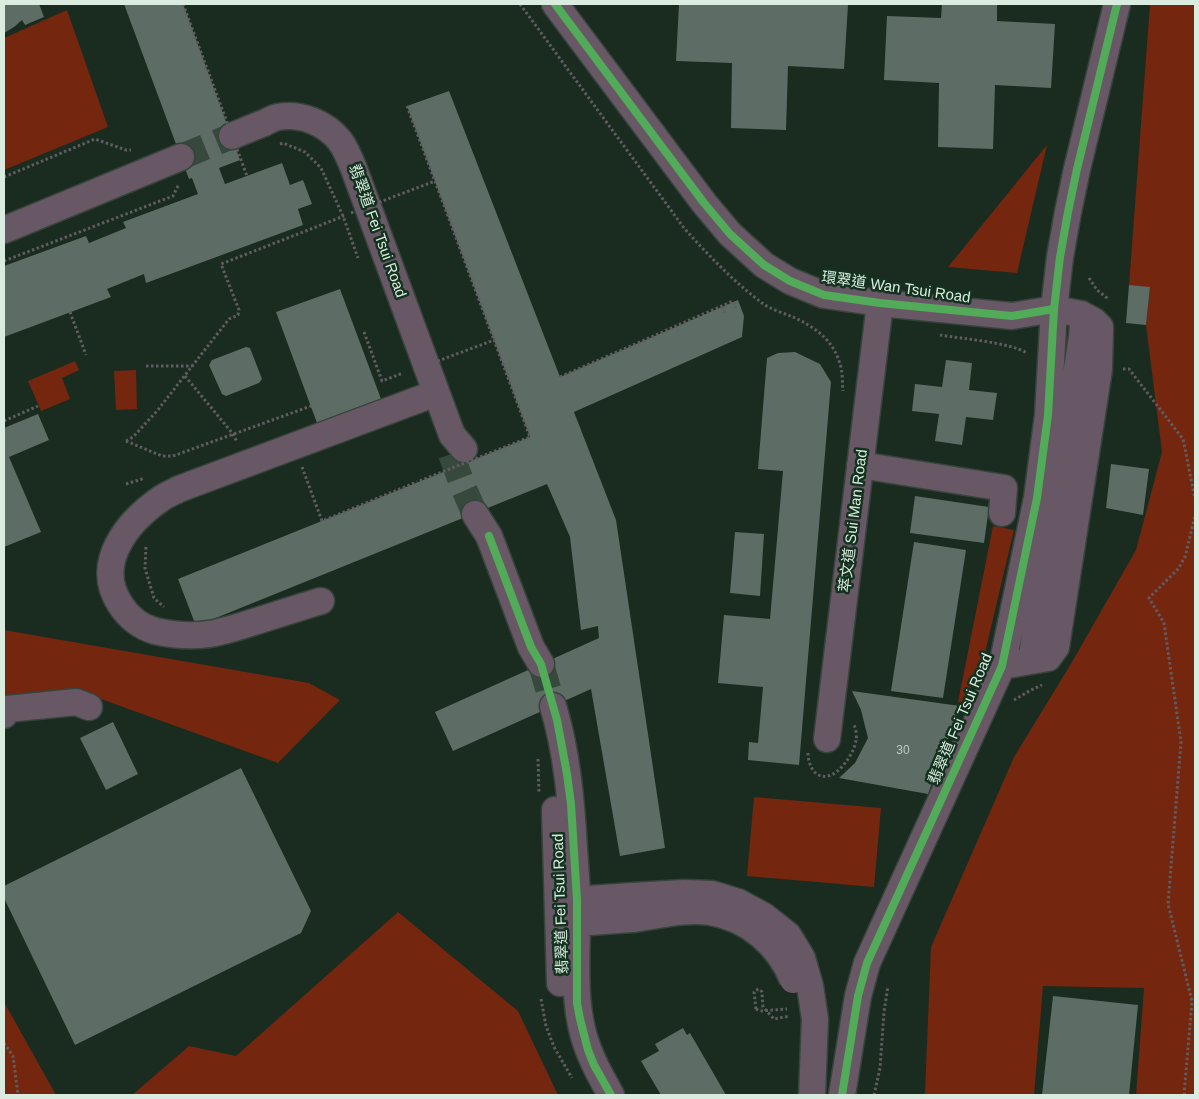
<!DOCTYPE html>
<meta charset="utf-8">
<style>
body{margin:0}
#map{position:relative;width:1199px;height:1099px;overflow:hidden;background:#1a2b20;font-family:Arial,sans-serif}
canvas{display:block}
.frame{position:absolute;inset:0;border:5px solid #daecdf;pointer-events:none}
</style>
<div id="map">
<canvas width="1199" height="1099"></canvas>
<div class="frame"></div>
</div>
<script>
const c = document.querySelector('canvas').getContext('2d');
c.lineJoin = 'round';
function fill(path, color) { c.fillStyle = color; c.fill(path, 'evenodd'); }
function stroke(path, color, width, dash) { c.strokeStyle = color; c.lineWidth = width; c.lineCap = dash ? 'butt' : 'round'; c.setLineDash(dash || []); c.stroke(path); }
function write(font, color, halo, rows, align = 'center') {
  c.font = font + ' Arial,"Noto Sans TC",sans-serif'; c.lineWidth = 5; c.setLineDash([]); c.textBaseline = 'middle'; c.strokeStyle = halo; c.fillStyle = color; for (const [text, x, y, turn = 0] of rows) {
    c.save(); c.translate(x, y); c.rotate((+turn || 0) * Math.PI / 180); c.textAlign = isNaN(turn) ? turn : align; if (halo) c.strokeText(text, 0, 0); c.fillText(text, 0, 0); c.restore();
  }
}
const green = new Path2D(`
 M1150,4h45v1091h-59l8,-107 -101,-2 -9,109h-110l1,-3 6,-145 83,-190 58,-95 64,-112 26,-98 -16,-127 4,-37 -21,-3z
 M67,10l41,117 -104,43v-132z
 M1047,145l-30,128 -69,-6z
 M75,361l4,9 -17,8 8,21 -29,12 -13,-30z
 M136,370l1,39 -21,1 -2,-39z
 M993,526l21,4 -30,127 -20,46 -6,-1z
 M4,630l305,53 31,17 -62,63 -202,-73 -72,12z
 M754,797l127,11 -7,79 -127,-11z
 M398,912l120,99 40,84h-426l57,-49 47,10z
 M4,1002l52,93h-52z`);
const building = new Path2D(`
 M4,4h35l5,13 -19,8 -3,-5 -8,7 -10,6z
 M124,4h59l57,156 -21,8 6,16 57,-21 8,22 13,-5 9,24 -14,5 5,16 -157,58 -2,-9 -37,15 4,8 -107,40v-71l82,-30 3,7 37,-15 -3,-6 75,-28 -6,-16 -3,1z
 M679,4l169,1 -4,64 -56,-3 -2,64 -55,-2 1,-65 -56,-2z
 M942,4h55v17l58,3 -4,64 -56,-3 -2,64 -55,-2 1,-64 -55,-3 3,-64 54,2z
 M449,91l111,286 178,-77 6,16 -2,21 -168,75 42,108 49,328 -45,8 -29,-167 -138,62 -18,-39 164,-74 -1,-12 -17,4 -11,-93 -23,-53 -351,142 -18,-47 352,-142 -123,-331z
 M1129,285l21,2 -4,38 -20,-2z
 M340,289l41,110 -64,24 -41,-111z
 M246,347l4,1 12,31 -3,4 -33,13 -4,-2 -13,-29 3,-5z
 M795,352l25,12 11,18 -32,383 -51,-5 1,-18 9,1 5,-56 -45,-4 6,-68 46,4 13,-148 -25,-2 9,-111 11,-5z
 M946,360l26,3 -3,27 28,3 -4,27 -27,-3 -4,28 -27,-4 4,-27 -27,-3 3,-27 27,3z
 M38,414l11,26 -40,17 32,75 -37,15v-119z
 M1111,464l38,5 -6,46 -37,-7z
 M915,496l74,11 -5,36 -74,-10z
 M735,532l29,2 -4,62 -30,-3z
 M914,542l52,8 -23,148 -52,-7z
 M852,691l108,15 -32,88 -89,-16 16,-15 13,-25 -7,-28z
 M113,722l25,52 -32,16 -26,-52z
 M241,768l70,143 -10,22 -226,112 -71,-147v-12z
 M1053,996l85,9 -9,90h-87z
 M683,1028l4,7 3,-2 36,62h-65l-20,-34 18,-10 -4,-7z`);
const minorTunnel = new Path2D(`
 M181,157l51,-21
 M451,454l13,35 11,25
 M541,664l12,42`);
const path = new Path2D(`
 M520,4l164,224c24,27 49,53 78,75 8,6 21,10 31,14 20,9 39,22 46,44 4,9 3,21 4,30
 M407,106l87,234
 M280,144l3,-1 22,9 16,16 22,48 15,42
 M4,177l91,-38 31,11h5
 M4,261l169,-65 6,-12
 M1089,278l8,12 10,8 1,2
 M723,306l2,7
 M70,312l16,43
 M364,332l18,49 21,-8
 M940,335c23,4 68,7 87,18
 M146,366h46
 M1123,369h6l54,70 12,60
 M185,376l48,58 4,8
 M560,377l173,-76 3,7
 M4,421l34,-15
 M126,441l7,-4 24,-26 72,-92 9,-4 1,-5 -18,-46 123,-48
 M126,441l36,15h11l138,-50
 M302,467l20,54 95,-39
 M126,484l19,-6
 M146,547l-1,21 9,30 10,9
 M1014,700l17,-10 11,-5
 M808,753c0,11 6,26 20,23 12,-2 27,-24 28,-36 1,-4 0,-11 -2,-15
 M538,759l1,34
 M541,999l5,27 8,21 18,31
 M756,1009l-2,-17 2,-2 3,-1 3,3 1,15 11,12 16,-3
 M4,1043l9,13 5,39
 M874,1095l6,-27 4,-56 4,-26
 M1184,1095l8,-94 -24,-97 13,-162 -17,-119 -15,-25 29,-29 7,-12 10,-41`);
const minor = new Path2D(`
 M555,4l149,199 26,31 34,31 26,16 34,14 56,8 132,13 42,-7 27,5 13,7 6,6 -1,42 -43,278 -8,11 -46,8
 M232,136c10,-4 21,-9 32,-13 4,-2 9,-5 14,-6 23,-4 48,6 62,24 6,8 10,18 14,28l98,266 12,14
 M4,230l177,-73
 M860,465l144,23 -2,25
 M475,514l14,22 42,111 10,17
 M321,601c-20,6 -39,12 -58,18 -13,4 -27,9 -40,12 -21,6 -46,5 -68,0 -14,-4 -27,-14 -35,-27 -27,-41 8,-83 42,-106 6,-4 12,-6 17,-9l257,-96
 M1031,661l51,-324 1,-13 -2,-10
 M553,706c14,46 18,94 21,142 1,18 3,36 3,53 1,43 -5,91 6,132 6,23 17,42 28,62
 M4,715l3,-6 69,-7 13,5
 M827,739l53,-436
 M555,810l5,173
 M560,901l73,-5
 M561,924l71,-5
 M842,1095l16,-99 9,-33 135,-297 35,-168 11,-83 6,-106 6,-52 8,-45 9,-43 40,-165`);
const pathBridge = new Path2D(`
 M183,4l64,172
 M351,213l84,-32
 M414,370l80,-30 36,97 -113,45
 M756,1009l4,2 27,-2`);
const minorBridge = new Path2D(`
 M633,896l51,-3 28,1 26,8 26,14 24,19 14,23 8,28 5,33 -3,76
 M632,919c24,-3 55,-11 78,-7 38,6 69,33 83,68`);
const cycleway = new Path2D(`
 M555,4l149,199 26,31 34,31 26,16 34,14 56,8 132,13 42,-7
 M489,536l42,111 10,17 16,56 10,54 4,30 6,96v103l3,16 8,31 6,15 17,30
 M842,1095l16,-99 9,-33 135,-297 35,-168 11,-83 6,-106 6,-52 8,-45 9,-43 40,-165`);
const numberNames = [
 ["30",903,751]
];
const streetNames = [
 ["翡翠道 Fei Tsui Road",377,231,70],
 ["環翠道 Wan Tsui Road",896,288,8],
 ["萃文道 Sui Man Road",854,521,-83],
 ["翡翠道 Fei Tsui Road",961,719,-67],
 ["翡翠道 Fei Tsui Road",561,904,-92]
];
fill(green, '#74260e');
fill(building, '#5d6d65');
stroke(minorTunnel, '#37483d', 26, [26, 13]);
stroke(minor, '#37443c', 29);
stroke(path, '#605d61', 3, [2.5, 2.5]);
stroke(minor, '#685865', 26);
stroke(minorBridge, '#37443c', 29, []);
stroke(pathBridge, '#605d61', 3, [2.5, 2.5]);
stroke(minorBridge, '#685865', 26);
stroke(cycleway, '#51ab58', 8);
write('12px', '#bbccc0', null, numberNames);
write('15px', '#daecdf', '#13321f', streetNames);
</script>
